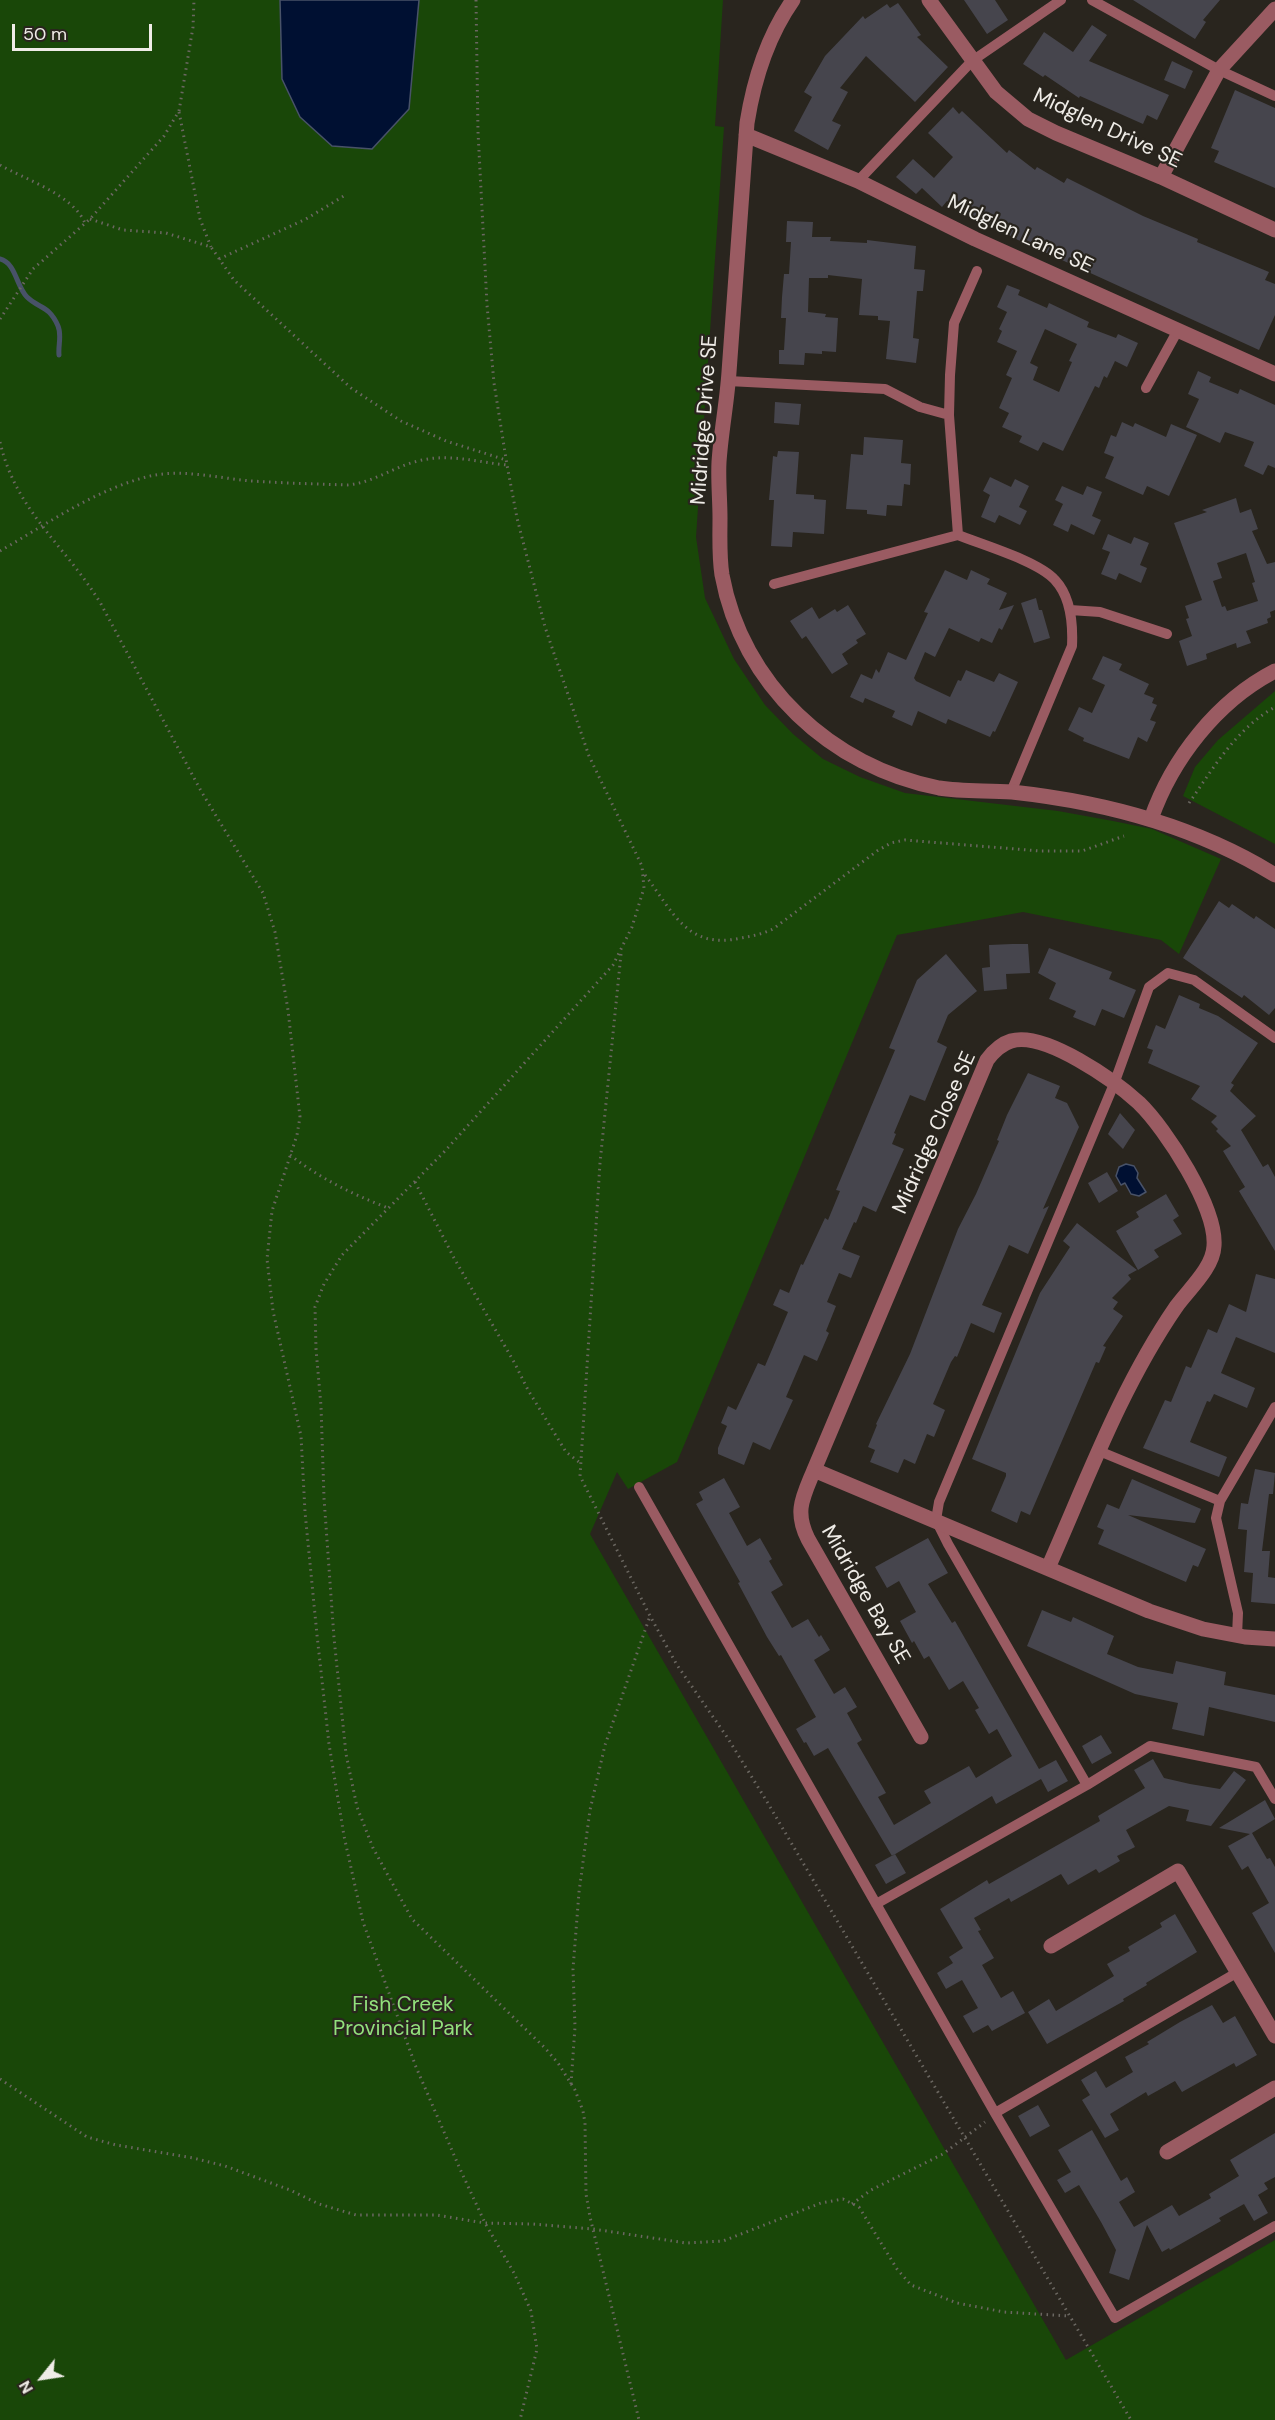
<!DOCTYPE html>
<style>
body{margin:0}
#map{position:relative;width:1275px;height:2420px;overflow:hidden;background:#29251e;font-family:"DM Sans",sans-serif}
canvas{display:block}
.north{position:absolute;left:12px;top:2348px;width:60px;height:60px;-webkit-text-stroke:4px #29251e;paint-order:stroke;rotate:240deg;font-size:16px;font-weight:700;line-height:24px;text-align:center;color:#efece7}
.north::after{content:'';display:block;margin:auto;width:21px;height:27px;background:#efece7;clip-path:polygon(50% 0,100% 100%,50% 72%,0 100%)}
.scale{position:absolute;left:12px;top:24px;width:140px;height:27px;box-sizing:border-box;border:3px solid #efece7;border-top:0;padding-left:8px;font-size:18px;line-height:21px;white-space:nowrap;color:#efece7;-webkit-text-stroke:4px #29251e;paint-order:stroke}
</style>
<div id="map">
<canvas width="1275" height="2420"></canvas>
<div class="north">N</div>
<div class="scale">50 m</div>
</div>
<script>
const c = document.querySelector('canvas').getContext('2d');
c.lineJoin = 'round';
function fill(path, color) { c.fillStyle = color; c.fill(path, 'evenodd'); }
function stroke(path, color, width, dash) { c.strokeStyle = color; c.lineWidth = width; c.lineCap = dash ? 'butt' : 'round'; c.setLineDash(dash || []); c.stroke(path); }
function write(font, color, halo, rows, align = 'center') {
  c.font = font + ' "DM Sans",sans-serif'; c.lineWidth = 4.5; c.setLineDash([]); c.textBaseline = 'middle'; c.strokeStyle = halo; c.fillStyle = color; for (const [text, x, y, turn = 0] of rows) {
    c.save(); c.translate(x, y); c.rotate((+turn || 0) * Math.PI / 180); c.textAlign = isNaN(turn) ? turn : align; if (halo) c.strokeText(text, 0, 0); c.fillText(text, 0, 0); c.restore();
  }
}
const green = new Path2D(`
 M0,0h723l-8,126 9,1 -28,410 9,61 29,61 31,46 28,29 30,25 37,18 45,16 153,18 55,10 39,8 69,30 -42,95 -18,-14 -138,-28 -126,23 -220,527 -49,27 -11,-17 -27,62 476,826 209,-120v180h-1275z
 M1275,691v153l-92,-48 12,-29 23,-27z`);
const water = new Path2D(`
 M280,0h139l-10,109 -37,40 -40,-3 -32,-29 -18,-38z
 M1126,1164l8,2 4,7 -1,5 9,14 -7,4 -8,-2 -6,-11 -4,2 -5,-9 3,-9z`);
const stream = new Path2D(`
 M0,259c16,4 16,27 27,38 12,12 22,8 31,29 4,9 0,19 1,29`);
const building = new Path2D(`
 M964,0h31l13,20 -21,14z
 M1133,0h87l-17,20 3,2 -11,17z
 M898,3l23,32 -4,2 31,30 -33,35 -49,-46 -26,32 8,4 -16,29 9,4 -13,25 -34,-19 18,-34 -8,-5 21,-36 38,-40 2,3 22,-15 3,4z
 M1092,25l15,10 -18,26 80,34 -12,25 -10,-5 -4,9 -63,-28 -1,2 -34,-23 -2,2 -20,-13 21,-32 29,20z
 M1172,61l21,10 -8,18 -21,-9z
 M1235,90l40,18v80l-61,-26 5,-11 -8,-3z
 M953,107l6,7 3,-3 45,42 2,-3 26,20 2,-3 27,16 3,-5 76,38 55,23 -1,3 72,30 -4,8 10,4v31l-16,35 -241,-110 -42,-23 -2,3 -27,-19 -5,6 -20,-19 -6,6 -20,-17 17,-18 21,19 19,-21 -25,-24z
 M787,221l26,1 -1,15h19l-1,4 37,2v-3l49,6 -2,23 11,1 -2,21h-6l-4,47 6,1 -3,24 -30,-4 4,-38 -12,-1v-4l-19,-1 3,-36 -34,-4v3h-19l-1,34 18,2 -1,3 13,1 -2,34 -14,-1v3l-17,-1 -1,12 -25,-1v-14h5l2,-32h-5l1,-21 2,-23h5l2,-32h-5z
 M1007,285l13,5 -2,5 29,13 2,-5 40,19 -2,5 29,11 2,-4 20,9 -11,24 -12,-6 -8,17 -3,-2 -5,12 -4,-2 -32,65 -20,-9 -5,9 -19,-9 3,-6 -20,-9 7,-14 -10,-5 13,-30 -6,-3 11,-24 -20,-9 5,-11 -3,-2 8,-17 -10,-5zM1045,329l32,15 -8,17 3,1 -13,30 -26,-12 5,-13 -8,-4z
 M1198,371l13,6 -2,5 29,12 2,-5 35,16v63l-7,-3 -5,10 -19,-9 10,-24 -29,-10 -5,11 -34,-16 13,-28 -11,-5z
 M775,402l26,2 -2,21 -25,-2z
 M1122,422l11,5 2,-4 31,14 5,-13 26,11 -28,61 -22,-10 -4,9 -38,-17 9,-21 -10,-4 7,-18 5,2z
 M864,437l39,3 -2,23 10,1 -1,21 -6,-1 -2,22 -15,-1 -1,11 -19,-2v-4l-21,-1 5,-55 12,1z
 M778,451l21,1 -3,42 18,1v4l12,1 -2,34 -31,-2 -1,15 -21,-1 3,-46h-5l2,-21 2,-23 4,1z
 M990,477l21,10 4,-8 14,7 -10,21 8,4 -7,14 -21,-10 -4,8 -14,-6 9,-22 -7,-4z
 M1062,486l21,9 4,-9 15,6 -10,24 9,4 -7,15 -23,-11 -3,8 -15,-7 10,-21 -8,-4z
 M1236,498l4,15 11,-4 7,20 -6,2 15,33 8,-2v48l-5,2 1,5 -4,2 1,4 -22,8 5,12 -14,5 -1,-5 -30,11 1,5 -20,7 -8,-25 13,-5 -6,-17 3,-1 -4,-12 17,-6 -28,-77 33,-11 -5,-2zM1246,553l9,29 -3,1 6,18 -31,10 -2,-5 -3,1 -9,-26 9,-3 -5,-15z
 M1108,534l23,10 3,-7 15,6 -9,22 7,3 -6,15 -22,-10 -3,7 -15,-6 9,-22 -8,-3z
 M945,570l22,10 4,-10 19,9 -3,5 20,9 -8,17 15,-5 -12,25 -3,-2 -7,15 -11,-5 -2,4 -30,-14 -14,29 -10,-5 -11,26 2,3 34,16 8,-17 3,1 5,-11 28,12 5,-9 19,9 -23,50 -2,-1 -3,6 -42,-18 -2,5 -28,-13 -6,15 -20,-9 3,-6 -30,-13 -2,5 -13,-6 11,-23 11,5 4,-10 3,4 9,-21 18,8 22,-47 -4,-1z
 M1036,598l3,12h3l8,28 -16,5 -13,-40z
 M848,605l18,29 -10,6 2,3 -16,11 6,10 -16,10 -26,-38 -4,3 -12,-18 22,-14 7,12 16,-10 2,3z
 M1103,656l19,8 -3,6 30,14 -5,10 10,4 -2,5 5,2 -7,15 6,2 -9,20 -9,-5 -9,22 -46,-18 1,-3 -16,-8 11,-23 13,6 13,-28 -13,-6z
 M1219,901l10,7 3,-4 22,15 2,-3 19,13v79l-6,7 -25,-20 -2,3 -59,-40z
 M1012,944h16l2,29 -24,1 1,15 -23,2 -2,-23 8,-1 -1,-22z
 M1049,948l63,24 -3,7 27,11 -12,28 -22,-9 -7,17 -22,-9 3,-6 -27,-12 7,-16 -18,-10z
 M946,954l31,37 -29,24 -11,27 10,5 -22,54 -15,-6 -16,38 2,1 -4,10 12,5 -28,63 -13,-6 -7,17 -2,-1 -12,27 18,7 -9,22 -12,-5 -12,29 9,4 -10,25 3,2 -12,28 -13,-6 -18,42 7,3 -23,50 -17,-8 -9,23 -26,-11v-6l9,-22 -6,-3 7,-17 8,4 22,-47 7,3 23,-54 -15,-7 7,-16 9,4 12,-29 2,1 22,-47 3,2 12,-29 -4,-1 59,-140 -6,-2 28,-68z
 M1179,995l21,9 -1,4 19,8 40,27 -27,40 3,2 -4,6 26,25 -15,14 22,37 5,-3 7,13v74l-36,-60 6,-4 -22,-36 8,-5 -15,-15 2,-2 -7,-7 6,-6 -26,-17 9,-13 -52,-23 5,-13 -6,-2 9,-23 9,4z
 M1028,1073l32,13 -5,12 12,5 12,24 -36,82 6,-3 -21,48 -19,-9 -27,60 20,8 -8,20 -23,-10 -14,34 -2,-1 -4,6 -18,42 12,6 -11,27 -7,-3 -12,30 -11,-5 -6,14 -28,-11 5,-12 -7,-3 9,-22 -1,-1 34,-70 48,-125 18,-35 23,-53 -2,-1 10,-25z
 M1120,1113l15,17 -12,19 -15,-15z
 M1107,1172l11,19 -19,12 -11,-20z
 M1166,1194l13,22 -6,4 9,14 -28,16 5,7 -21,13 -22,-39 23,-14 -3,-5z
 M1077,1223l60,47 -9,5 3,4 -19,19 6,4 -5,7 10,7 -20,30 3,1 -7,16 -3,-1 -66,153 -9,-4 -4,12 -26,-12 15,-35v-3l-34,-14 68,-166 30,-46 -7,-6z
 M1256,1274l19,5v74l-39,-16 -15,36 34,15 -8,20 -33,-14 -4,8 -3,-1 -17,41 37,15 -8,20 -76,-29 22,-48 6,2 15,-36 5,2 17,-39 9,4 12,-29 17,8z
 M1255,1469l20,4 -2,21h-4l-7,57h8l-2,26 7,1v26l-24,-2 2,-29 -9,-1 3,-42 -9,-1 3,-26 7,1z
 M724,1478l16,29 -11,6 18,33 13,-8 12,21 -3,2 14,24 -12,7 21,36 16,-9 11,18 2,-2 9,15 -16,10 20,34 11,-7 12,20 -10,6 15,27 -5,3 29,50 -8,4 16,28 37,-22 -7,-12 45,-25 7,12 36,-22 -15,-27 -8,5 -14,-24 4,-2 -16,-27 -14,9 -20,-34 -5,3 -10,-18 -2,2 -12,-22 16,-9 -17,-31 -12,7 -12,-21 53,-29 20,35 -20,11 24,39 3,-2 84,148 17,-9 12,21 -20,11 -7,-13 -45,25 -4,-8 -100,60 -64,-108 -14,8 -8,-14 -2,1 -8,-14 20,-12 -35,-62 -2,1 -12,-19 -29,-54 2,-1 -44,-78 7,-4 -4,-8z
 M1132,1479l69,30 -6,14 -67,-8 78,34 -8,18 -5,-2 -7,17 -88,-38 6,-14 -7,-3 10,-23 12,5z
 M1042,1610l29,12 2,-5 41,19 -7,18 31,13 35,7 3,-13 23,5 27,6 -2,13 51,10v27l-66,-15 -5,29 -32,-7 6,-26 -43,-9 -108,-48z
 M1101,1735l11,18 -20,11 -10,-18z
 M1153,1759l11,19 26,6 30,5 14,-18 12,9 -35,46 -25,-5 3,-11 -20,-4 -43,24 9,17 -18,9 3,5 -21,12 -3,-4 -28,16 -7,-11 -50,28 -2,-4 -35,20 7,12 -3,1 16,27 -12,7 19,33 12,-7 12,22 -33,18 -4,-6 -15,8 -10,-17 15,-8 -16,-28 -16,9 -9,-16 16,-10 -4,-6 14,-9 -23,-39 47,-29 2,4 111,-63 -2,-5 47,-28 -11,-18z
 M1265,1800l10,19 -23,14 15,26 3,-1 5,9v86l-23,-40 17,-10 -21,-37 -6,4 -14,-24 22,-12 -31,-6z
 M895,1854l11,19 -20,11 -11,-19z
 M1175,1914l22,38 -51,31 1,2 -24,14 1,2 -77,43 -19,-32 21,-13 7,12 58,-35 -7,-12 23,-13 -2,-4 34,-20 -2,-4z
 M1212,2005l11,18 12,-7 22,39 -21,12 -2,-4 -52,29 -7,-11 -27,15 -2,-4 -36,22 9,16 -14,8 -23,-38 8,-5 -9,-15 15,-9 10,17 27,-16 -8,-15 24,-13 -2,-2 33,-20z
 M1038,2105l12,21 -20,11 -12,-21z
 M1092,2130l29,51 6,-4 8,15 -16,10 15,25 38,-22 7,11 32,-18 -2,-4 30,-18 -9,-16 45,-27v44l-11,6 4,6 -10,6 10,18 -14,8 -10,-17 -25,14 2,3 -51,29 -1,-2 -7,4 -15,-27 -18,55 -20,-7 7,-23 -15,-28 -22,-37 -14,8 -8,-13 14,-8 -13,-22z`);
const path = new Path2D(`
 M476,0l2,132 9,173 7,78 13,82 10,53 28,109 44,129 53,110 2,22 -12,39 -19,38 -169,187 -102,103 -18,29 -9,23 1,42 5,57 3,92 10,140 12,116 11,53 16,41 39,71 133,129 13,15 17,27 8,21 2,12 1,71 4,23 49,203
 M179,112l21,107 11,28
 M0,165c26,15 72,29 85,58
 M90,219l33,11 43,3 45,14 23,33 117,108 50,33 45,20 60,19
 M219,259l87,-40 41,-25
 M0,319l33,-50 57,-50 74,-83 15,-25 14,-84 1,-27
 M0,442c16,70 66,104 101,162l100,187 62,102 12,39 13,78 12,107 -3,18 -25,76 -5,48 6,52 28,125 4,76 12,123 12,109 15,92 19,86 53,145 44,102 25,54 29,50 17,38 6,38 -17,71
 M0,551c47,-27 93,-60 146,-74 34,-9 71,1 105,4 32,2 64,3 96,4 26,-2 46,-18 71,-24 30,-8 58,1 89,4
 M1189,803c25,-36 47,-74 86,-96
 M645,875c29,38 42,75 96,63 11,-2 22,-4 32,-9l104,-78 14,-8 14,-3 135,11h42l42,-15
 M621,954l-21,209 -20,313 70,140 27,49 50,72 39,63 365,620
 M290,1155c31,24 62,39 98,53
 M415,1182l39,76 60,104 14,28 38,62 13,10
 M0,2079l87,58 29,8 77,13 32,8 65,24 29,14 37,11h80l49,8 48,1 60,5 93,14 37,-2 98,-38 22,-4 16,8 38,62 14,16 46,18 47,9 65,4
 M571,2084l4,-57 -2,-58 6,-77 11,-82 15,-65 45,-129
 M852,2204l19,-14 72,-36 42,-32`);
const service = new Path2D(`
 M1092,0l127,70 56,26
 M858,181l114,-120 89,-61
 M728,381l157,8 35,18 29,8 9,120c25,10 80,26 97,45 16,17 18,44 17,66l-61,146
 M1146,388l32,-58
 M949,415l1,-40 4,-52 23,-52
 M774,584l184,-49
 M1070,610l30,2 67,22
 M1099,1451l121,50
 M639,1487l356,626 120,205 160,-92
 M1237,1636l1,-23 -22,-95 4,-17 55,-94
 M1087,1785l-139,-241 -12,-24 3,-18 175,-418 35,-97 19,-14 26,7 81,58
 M876,1904l211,-119 63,-39 106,21 19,32
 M995,2113l243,-141`);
const minor = new Path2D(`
 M793,0c-26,37 -39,79 -46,123 -6,83 -12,166 -18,249 -2,30 -8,60 -10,90 -1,18 1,38 1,56 0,19 -1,38 2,57 20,109 109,192 217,213 24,4 49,2 73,4 92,10 184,34 263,83
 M929,0l67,92 32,27 28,14 105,44 114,53
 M746,135l112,46 117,58 300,135
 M1161,177l58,-107 56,-61
 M1151,819c21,-60 66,-118 124,-148
 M814,1470l335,141 54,18 42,8 30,2
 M921,1737l-113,-198c-14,-28 -5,-42 6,-69l173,-410c6,-8 14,-16 24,-19 34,-10 104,40 128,62 27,26 78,105 75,143 -1,22 -25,43 -38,61 -55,80 -89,173 -128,261
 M1051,1946l127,-75 97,165
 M1167,2152l108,-64`);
const streetNames = [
 ["Midglen Drive SE",1107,129,25],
 ["Midglen Lane SE",1020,235,25],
 ["Midridge Drive SE",705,420,-86],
 ["Midridge Close SE",935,1133,-66],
 ["Midridge Bay SE",865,1595,60]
];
const parkNames = [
 ["Fish Creek",403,2005],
 ["Provincial Park",403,2029]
];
fill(green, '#194708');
fill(water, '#001032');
stroke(water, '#485268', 1.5);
stroke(stream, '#485268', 5);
fill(building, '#46454d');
stroke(path, '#6b6761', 3, [1.5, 4.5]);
stroke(service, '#9a5b62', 10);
stroke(minor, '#9a5b62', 15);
write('21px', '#efece7', '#29251e', streetNames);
write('21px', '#92e17c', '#29251e', parkNames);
</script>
